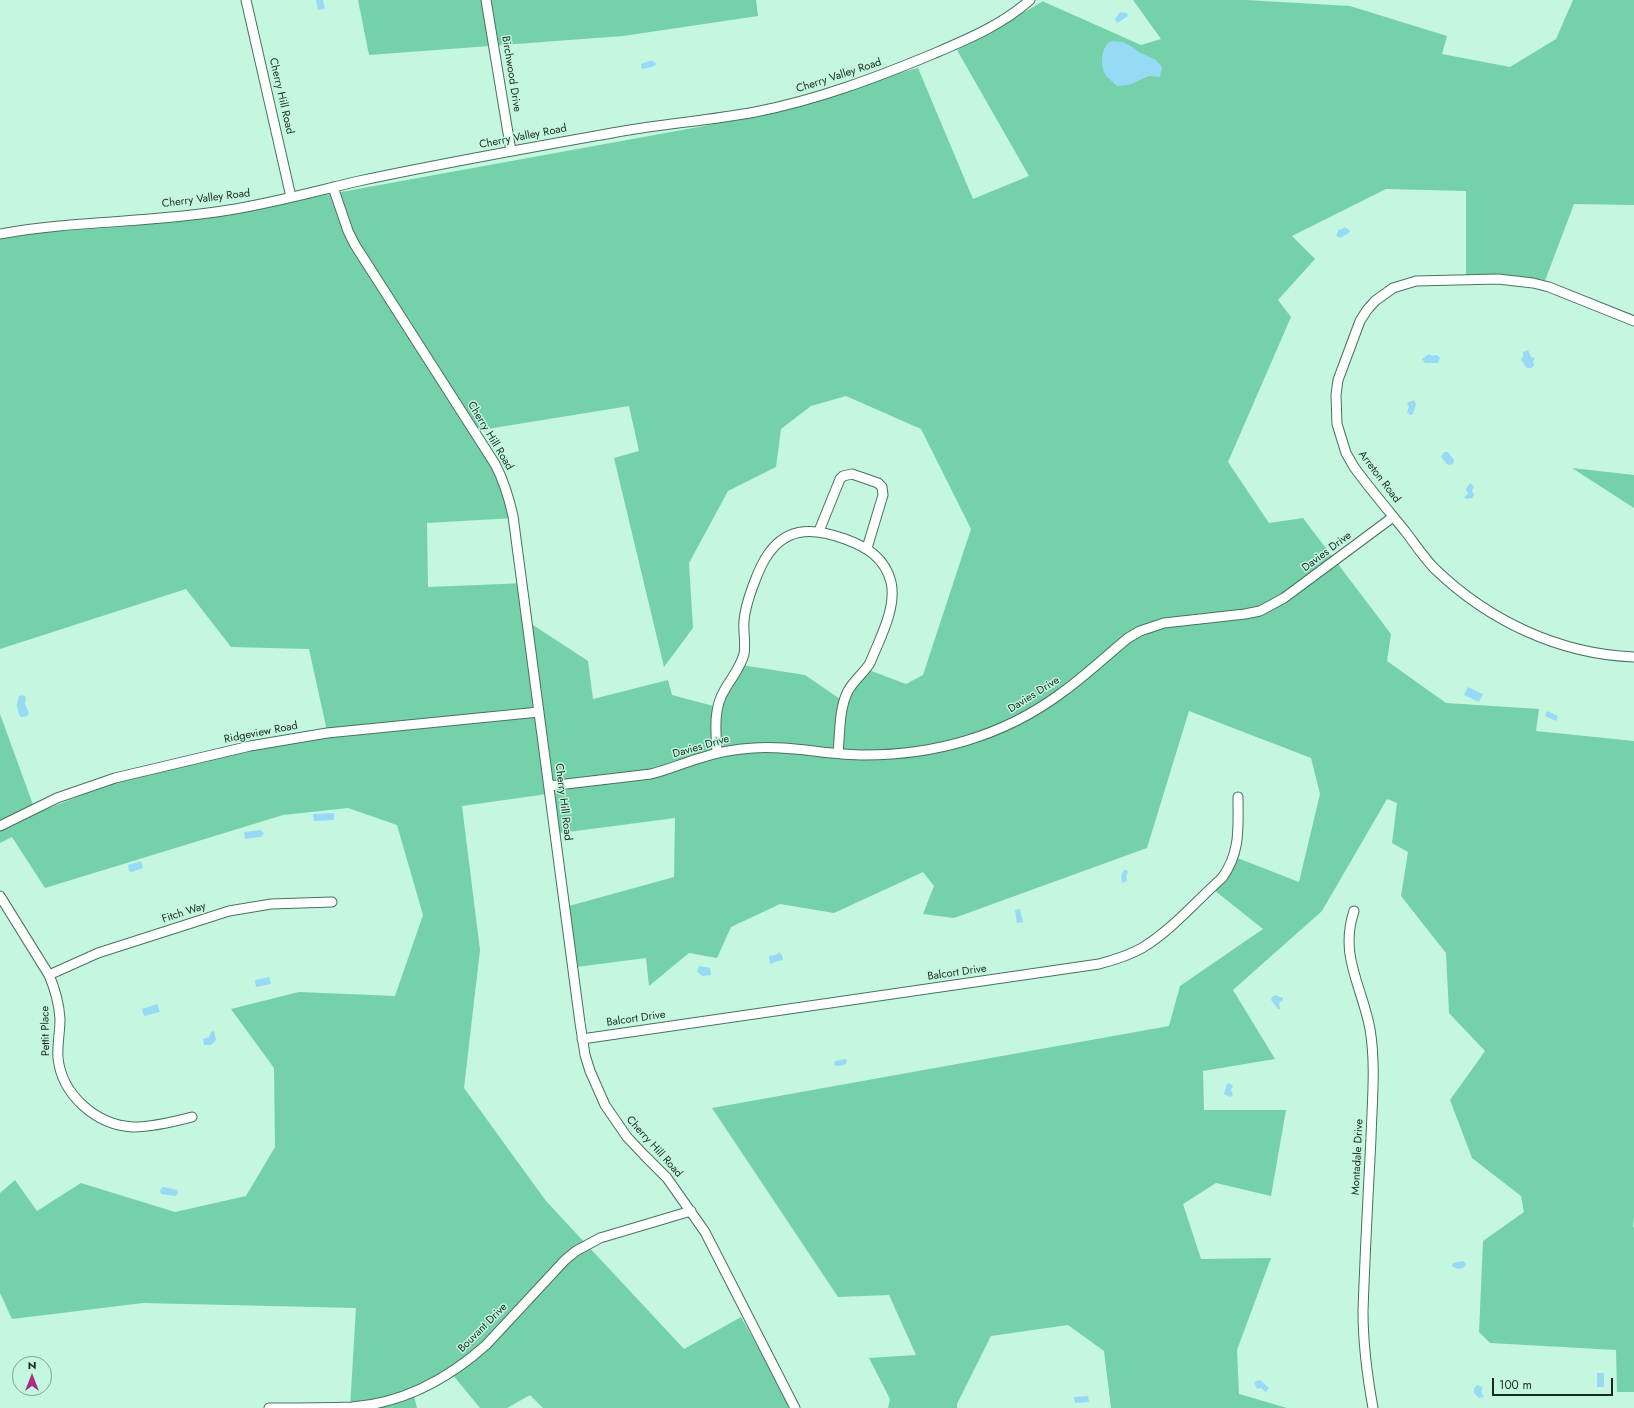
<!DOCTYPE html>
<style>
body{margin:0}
#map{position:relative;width:1634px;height:1408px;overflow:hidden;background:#c5f6df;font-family:Jost,sans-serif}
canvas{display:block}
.north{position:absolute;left:12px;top:1356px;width:40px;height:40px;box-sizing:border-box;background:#c5f6df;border:1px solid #7fa493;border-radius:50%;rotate:0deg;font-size:11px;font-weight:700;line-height:16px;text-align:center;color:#172a21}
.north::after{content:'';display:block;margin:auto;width:14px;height:18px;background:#aa2e80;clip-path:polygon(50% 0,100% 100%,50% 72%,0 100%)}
.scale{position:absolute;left:1492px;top:1378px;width:121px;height:18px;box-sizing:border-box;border:2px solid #172a21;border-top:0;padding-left:5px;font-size:12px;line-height:14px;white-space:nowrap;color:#172a21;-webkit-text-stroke:3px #c5f6df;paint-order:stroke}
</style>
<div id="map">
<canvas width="1634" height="1408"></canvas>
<div class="north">N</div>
<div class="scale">100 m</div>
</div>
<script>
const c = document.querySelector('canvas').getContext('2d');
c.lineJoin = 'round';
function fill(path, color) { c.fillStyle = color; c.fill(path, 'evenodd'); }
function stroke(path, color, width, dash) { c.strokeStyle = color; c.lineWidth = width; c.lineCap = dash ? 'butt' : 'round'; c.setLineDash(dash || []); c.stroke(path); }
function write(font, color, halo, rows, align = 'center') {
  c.font = font + ' Jost,sans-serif'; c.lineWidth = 3; c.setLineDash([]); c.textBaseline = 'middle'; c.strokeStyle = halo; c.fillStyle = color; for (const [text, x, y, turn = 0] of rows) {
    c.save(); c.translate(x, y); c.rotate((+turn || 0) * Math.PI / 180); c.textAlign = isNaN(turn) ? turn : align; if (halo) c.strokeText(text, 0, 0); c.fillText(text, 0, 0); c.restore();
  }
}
const green = new Path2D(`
 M358,0h398l2,16 -135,20 -254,19z
 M1133,0h113l104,6 97,30 -5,18 68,13 46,-28 17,-39h61v205l-60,-1 -31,82 -77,-6v-89l-80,-2 -94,47 23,23 -37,41 13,17 -63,145 41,61 34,-5 88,116 -4,27 59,42 93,6 -3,22 98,10v476l-1,9 1,2v164h-17l-1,-42 -126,-7 -11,-11 4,-91 41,-29 -3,-16 -49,-38 -22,-58 35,-49 -36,-38 -3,-60 -45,-57 7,-44 -16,-9 5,-40 -10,-4 -65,112 -89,79 42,69 -72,12 1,39h82l-15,86 -55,-13 -33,21 18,55 70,-1 -34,92 2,44 48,14h-176l-7,-57 -36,-26 -77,11 -34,68v4h-69l2,-9 -21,-41 47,-3 -27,-60 -51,2 -126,-189 457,-82 11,-40 83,-57 -54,-43 26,-29 64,25 21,-88 -9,-36 -122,-47 -42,137 -193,70 -31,-4 11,-28 -11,-14 -89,41 -54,-9 -49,23 -14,31 -28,-5 -40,33 -3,-28 -70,9 -7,-61 105,-29 1,-59 -115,15 -6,-40 -92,13 18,144 -16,138 82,113 138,148 57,-32 51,91h-249l-13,-13 -23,13h-27l-28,-34 -38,22 3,12h-67l6,-100 -213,-5 -131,16 -12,-26v-100l15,-13 22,31 44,-28 94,29 71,-16 29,-49 -1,-79 -43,-59 68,-17 96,4 28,-81 -26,-90 -49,-17 -65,7 -238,73 -33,-51 -12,6v-129l36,99 127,-49 164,-33 -18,-82 -78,-2 -45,-58 -186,60v-415l297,-34 407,-74 14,-3 200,-55 55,131 56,-23 -72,-126 85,-48v-1l99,44 20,-6zM846,396l75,33 50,100 -48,146 -17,9 -40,-15 -23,32 -38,-26 -64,-10 -24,42 -45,-12 -4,-15 -75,19 -5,-38 -58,-38 -3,-40 -99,4 -1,-64 87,-5 -39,-87 154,-25 10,45 -25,7 50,209 29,-39 -4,-65 39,-72 48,-24 5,-38 30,-23z
 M1572,468l62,7v33z`);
const water = new Path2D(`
 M316,0h7l2,9 -7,1z
 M1120,12l7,1 1,3 -11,7 -2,-4z
 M1111,41l12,1 8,4 8,6 17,8 6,7 -2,10 -11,-1 -20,9 -12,1c-4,-4 -10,-8 -12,-12 -5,-11 -4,-27 6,-33z
 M649,61h4l4,3 -5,3 -10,2 -1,-5z
 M1345,227l5,4 -2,3 -3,1 -4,3 -5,-2 3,-7 2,1z
 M1528,350l3,7 4,1 -2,3 1,5 -3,2h-4l-6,-8 2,-3v-5z
 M1429,354l3,2 5,-1 3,3 -2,5h-13l-3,-4z
 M1414,400l2,4 -3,10 -3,1 -3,-3 2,-5 -2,-4z
 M1444,452h4l6,8 -1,4 -5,1 -7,-8z
 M1470,483l4,3 -2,5 2,4 -2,3 -6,1 -2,-2 4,-3 -2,-5z
 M1468,687l15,7 -4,8 -15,-7z
 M22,695l4,2 -1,7 4,9 -2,3 -5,1 -3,-2 -2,-10 2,-9z
 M1547,711l11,5 -2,5 -11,-5z
 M334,813v7l-20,1 -1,-7z
 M260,830l4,3 -3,4 -16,2 -1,-7z
 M141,861l2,7 -11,4 -3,-1 -1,-6z
 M1124,870h3l1,2 -2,4 1,5 -5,2 -1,-7z
 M1020,909l3,13 -6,1 -2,-13z
 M779,952l3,3 1,5 -8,2 -5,2 -1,-8 7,-1z
 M699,966l11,2 1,7 -8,1 -6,-4z
 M269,977l2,7 -15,3 -1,-7z
 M1275,995l8,3v2l-4,3 1,6h-2l-7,-9 1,-3z
 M157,1004l3,8 -16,4 -2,-7z
 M214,1031l2,9 -5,5h-7l-1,-6 6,-2 2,-5z
 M846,1059l1,3c-2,4 -9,5 -13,3l1,-4z
 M1229,1083l4,3 -2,4 2,5 -3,2 -6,-3 3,-10z
 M163,1187l14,3 1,4 -3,2 -14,-2 -1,-4z
 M1463,1261l3,3c-3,6 -9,6 -14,2l1,-3z
 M1597,1373h7v14h-7z
 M1260,1380l9,8 -3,4 -5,-4 -4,1 -3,-7z
 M1477,1385l6,2 -2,5 3,5 -5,1 -5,-5v-5z
 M1088,1396l1,6 -14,1 -1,-6z`);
const minor = new Path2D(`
 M246,0l45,197
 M486,0l25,151
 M333,187l15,44 7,14 140,219c9,17 14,34 18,52l67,507 5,32 5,16 15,34 22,32 17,18 23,23 38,54 90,176
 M0,234c76,-14 153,-11 229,-24 44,-7 87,-19 130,-29 84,-18 169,-33 253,-48 47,-9 95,-12 143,-21 62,-12 120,-34 178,-58 35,-15 69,-29 97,-54
 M1634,321l-85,-34 -16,-4 -35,-4 -82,2 -23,7 -18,13 -8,9 -7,11 -22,59 -2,15 1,29 9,29 8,14c16,22 34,43 51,64 10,13 19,27 30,38 54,52 124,85 199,88
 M819,531l21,-52 3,-3 9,-2 26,9 4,4 1,8 -16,53
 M717,753c-1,-20 -4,-44 7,-62 7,-13 16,-22 20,-37 2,-11 -1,-22 0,-33 1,-17 15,-55 25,-68 20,-28 48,-24 76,-14 22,8 40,19 46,43 6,26 -12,58 -21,81 -6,10 -16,17 -22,28 -9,17 -8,42 -10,62
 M549,786l102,-12c16,-4 30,-10 46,-15 18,-6 37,-10 56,-11 37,-3 74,7 112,7 70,0 138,-19 195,-61 24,-17 45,-37 68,-56l12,-7 24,-8 81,-9 15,-3 24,-13 109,-81
 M0,826l57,-28 58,-20 135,-32 77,-13 212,-21
 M0,896l49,79c6,14 10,28 11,44 0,13 -3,26 -2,39 4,37 38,67 75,69 20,0 40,-5 59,-10
 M1354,911c-15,45 8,75 16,118 6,36 2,73 1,109 -3,58 -6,115 -8,173 0,33 4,64 10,97
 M49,975l49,-22 131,-42 42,-7 61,-2
 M582,1039l517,-75c15,-4 29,-8 43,-16 30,-18 54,-47 80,-70 19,-26 16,-51 16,-81
 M269,1408c28,0 56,0 83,-1 51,-4 97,-29 134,-62l79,-85 11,-9 24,-13 91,-27`);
const streetNames = [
 ["Birchwood Drive",511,74,81],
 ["Cherry Valley Road",839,76,-18],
 ["Cherry Hill Road",281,96,77],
 ["Cherry Valley Road",523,137,-11],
 ["Cherry Valley Road",206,199,-7],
 ["Cherry Hill Road",490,436,59],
 ["Arreton Road",1379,477,53],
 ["Davies Drive",1327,552,-37],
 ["Davies Drive",1034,695,-32],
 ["Ridgeview Road",261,733,-11],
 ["Davies Drive",701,747,-16],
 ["Cherry Hill Road",563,802,83],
 ["Fitch Way",184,913,-18],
 ["Balcort Drive",957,973,-8],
 ["Balcort Drive",636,1019,-8],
 ["Pettit Place",46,1031,-91],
 ["Cherry Hill Road",654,1147,48],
 ["Montadale Drive",1358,1157,-87],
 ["Bouvant Drive",483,1328,-45]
];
fill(green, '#75d1a9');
fill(water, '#96daf5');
stroke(minor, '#477360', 11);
stroke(minor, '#fff', 9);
write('11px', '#172a21', '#c5f6df', streetNames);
</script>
